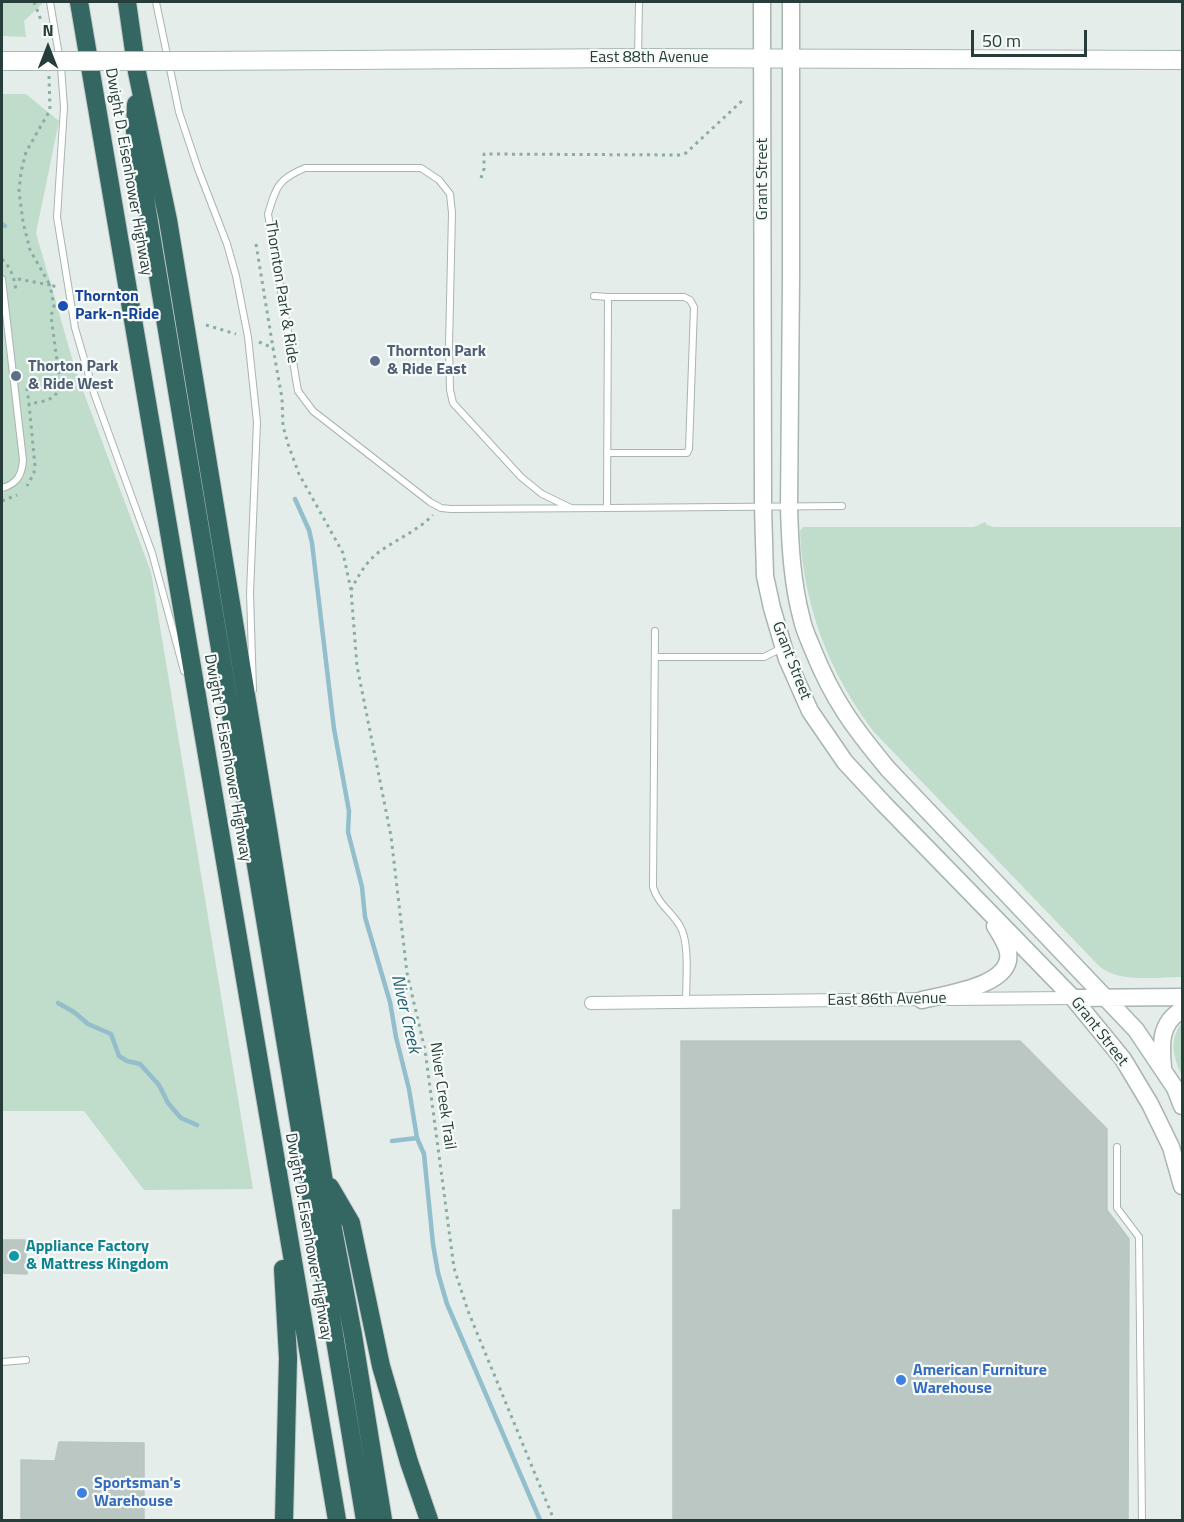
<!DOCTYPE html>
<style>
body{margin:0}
#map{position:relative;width:1184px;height:1522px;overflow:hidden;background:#e5edea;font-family:"Titillium Web",sans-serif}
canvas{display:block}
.frame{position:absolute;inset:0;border:3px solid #263d39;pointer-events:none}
.north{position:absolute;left:18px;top:18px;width:60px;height:60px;-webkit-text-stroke:4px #f6faf8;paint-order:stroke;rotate:0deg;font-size:16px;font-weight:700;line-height:24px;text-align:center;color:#263d39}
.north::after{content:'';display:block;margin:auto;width:21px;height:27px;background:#263d39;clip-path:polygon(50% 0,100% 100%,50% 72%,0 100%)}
.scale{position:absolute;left:971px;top:30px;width:116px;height:27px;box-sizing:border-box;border:3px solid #263d39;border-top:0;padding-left:8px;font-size:18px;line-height:21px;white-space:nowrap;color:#263d39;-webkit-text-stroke:4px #f6faf8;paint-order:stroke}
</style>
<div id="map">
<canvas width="1184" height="1522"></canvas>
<div class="frame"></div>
<div class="north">N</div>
<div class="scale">50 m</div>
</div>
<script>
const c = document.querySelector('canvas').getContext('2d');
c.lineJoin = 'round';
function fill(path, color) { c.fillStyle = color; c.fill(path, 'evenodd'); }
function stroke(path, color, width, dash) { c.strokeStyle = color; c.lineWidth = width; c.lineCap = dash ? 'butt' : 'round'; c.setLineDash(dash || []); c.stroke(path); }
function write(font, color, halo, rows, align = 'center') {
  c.font = font + ' "Titillium Web",sans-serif'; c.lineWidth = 4.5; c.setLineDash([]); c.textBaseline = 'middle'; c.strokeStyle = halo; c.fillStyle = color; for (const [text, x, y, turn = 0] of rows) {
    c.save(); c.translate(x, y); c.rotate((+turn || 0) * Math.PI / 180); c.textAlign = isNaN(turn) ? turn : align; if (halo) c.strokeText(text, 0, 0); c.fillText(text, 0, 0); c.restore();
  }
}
const green = new Path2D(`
 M2,2h40v2l-18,17 2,16 -24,-1z
 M2,94h24l33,27 -23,112 40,139 75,200 102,617 -109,1 -60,-79h-82z
 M985,522l2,3 7,2h188v450c-23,0 -63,6 -82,-10l-226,-235c-45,-59 -71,-127 -74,-201l3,-4h171z
 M1182,1023v53c-8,-18 -14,-36 0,-53z`);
const stream = new Path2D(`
 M2,224l3,2
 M295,499l14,31 3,13 22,186 15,82 -1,21 14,55 3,30 25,85 6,35 13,52 8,49 7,16 9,90 5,29 9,31 93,216
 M58,1003l16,9 14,12 23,10 8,22 8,5 13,3 19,21 9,18 13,15 16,7
 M392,1141l25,-3`);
const building = new Path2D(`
 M681,1041h339l87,88v81l22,29 -1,282h-455v-311h8z
 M2,1240h23l2,34 -25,-1z
 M59,1442l85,1v78h-123v-61l34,1z`);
const path = new Path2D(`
 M34,2l7,18
 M49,76l1,34 -24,42 -5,20 -2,19 4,31 7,28 20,35 7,2
 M481,178l3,-9v-15l195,1 7,-2 59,-55
 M256,244l17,104
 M2,259c9,9 13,20 14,33
 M18,279l32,6 4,21 -3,10 9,67c-2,18 -16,18 -31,21l6,62 -1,7 -7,13
 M78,292l31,7
 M206,325l30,9
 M259,342l14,6 9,50 1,28 5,18 11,30 44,79 8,37 6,76 34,170 16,137 18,77 29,218 14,43 86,209
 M27,388l2,16
 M2,501l15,-6
 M351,590c7,-14 15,-28 28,-38 18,-13 38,-21 54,-37`);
const service = new Path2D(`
 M50,2l11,65 3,40 -7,110 18,111 19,65 58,160 32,118
 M156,2l23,110 19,57 29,75 9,32 12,61 9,85 -7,171 3,97
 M638,57l1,-55
 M2,279l21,181c-1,15 -6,24 -21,28
 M594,296l14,1 -1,211
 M607,453h80l2,-4 5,-142 -4,-7 -6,-3h-76
 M571,508l-29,-14 -21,-17 -68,-74 -3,-13 -1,-45 3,-132 -2,-19 -11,-14 -18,-12h-116c-27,11 -29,19 -37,46l30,177 15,20 117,91 11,6 10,1 156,-1 235,-2
 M655,631l-2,256c5,17 18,24 27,39 10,17 6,55 6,76
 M655,657h109l18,-9
 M1117,1147v61l22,29 3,283
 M2,1362l24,-2`);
const minor = new Path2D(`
 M949,999l124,-1
 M591,1003l338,-4`);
const tertiary = new Path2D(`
 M762,2l1,504 2,70 7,32 15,51 23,52 35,51 39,42 189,194 50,61 27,45 21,43 11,39
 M791,2v276l-2,229c1,37 3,76 13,113 2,10 7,20 11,30 20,50 41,78 75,119l248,261 39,58 7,18
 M1073,998l109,-1
 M922,1000c23,-6 92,-14 86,-48 -2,-9 -8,-18 -13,-26
 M1163,1068c-2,-23 -4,-45 19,-58`);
const secondary = new Path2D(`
 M2,61h24
 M199,61l439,-3 544,2`);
const motorway = new Path2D(`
 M79,2l258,1518
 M127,2l10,70 31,148 100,609 55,347 30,159 30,185
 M136,104l-1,27 6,43 224,1346
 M330,1187l21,36 30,143 28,96 20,58
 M283,1269l5,89 -4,162`);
const secondaryBridge = new Path2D(`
 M26,61h173`);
const markers = [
 [63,306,6,"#1a4fb4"],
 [375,361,6,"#5c6f8a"],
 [16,376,6,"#5c6f8a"],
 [14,1256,6,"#0f9aa8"],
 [901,1380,6,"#3f7fe0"],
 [82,1493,6,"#3f7fe0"]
];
const streetNames = [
 ["East 88th Avenue",649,58],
 ["Dwight D. Eisenhower Highway",128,172,80],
 ["Grant Street",763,179,-90],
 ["Thornton Park & Ride",281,292,81],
 ["Grant Street",791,661,69],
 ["Dwight D. Eisenhower Highway",227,758,80],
 ["East 86th Avenue",887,1000,-1],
 ["Grant Street",1099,1032,52],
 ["Niver Creek Trail",442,1096,82],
 ["Dwight D. Eisenhower Highway",308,1237,80]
];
const transitNames = [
 ["Thornton",75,297],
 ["Park-n-Ride",75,315]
];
const serviceNames = [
 ["Thornton Park",387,352],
 ["& Ride East",387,370],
 ["Thorton Park",28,367],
 ["& Ride West",28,385]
];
const cultureNames = [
 ["Appliance Factory",26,1247],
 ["& Mattress Kingdom",26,1265]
];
const shopNames = [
 ["American Furniture",913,1371],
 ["Warehouse",913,1389],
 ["Sportsman's",94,1484],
 ["Warehouse",94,1502]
];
const waterNames = [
 ["Niver Creek",405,1014,77]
];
fill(green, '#c0dcca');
stroke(stream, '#93becc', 4.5);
fill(building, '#bbc7c3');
stroke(building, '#b8c6c2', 1.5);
stroke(service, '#a8b5b1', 8);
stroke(minor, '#a8b5b1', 14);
stroke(tertiary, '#a8b5b1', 19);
stroke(secondary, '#a5b8b3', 20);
stroke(motorway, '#c2c9c8', 20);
stroke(path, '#89ada5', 3, [3, 4.5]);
stroke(service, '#fff', 6);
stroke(minor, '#fff', 12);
stroke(tertiary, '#fff', 16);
stroke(secondary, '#fff', 18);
stroke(motorway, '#346761', 18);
stroke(secondaryBridge, '#a5b8b3', 20, []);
stroke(secondaryBridge, '#fff', 18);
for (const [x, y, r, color] of markers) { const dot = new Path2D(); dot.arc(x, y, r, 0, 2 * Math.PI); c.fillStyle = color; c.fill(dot); stroke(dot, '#f6faf8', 2); }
write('16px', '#263d39', '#f6faf8', streetNames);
write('bold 16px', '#164399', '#f6faf8', transitNames, 'left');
write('bold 16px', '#4e5e75', '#f6faf8', serviceNames, 'left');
write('bold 16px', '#0d838f', '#f6faf8', cultureNames, 'left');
write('bold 16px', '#366cbe', '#f6faf8', shopNames, 'left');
write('italic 18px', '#255f74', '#f6faf8', waterNames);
</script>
